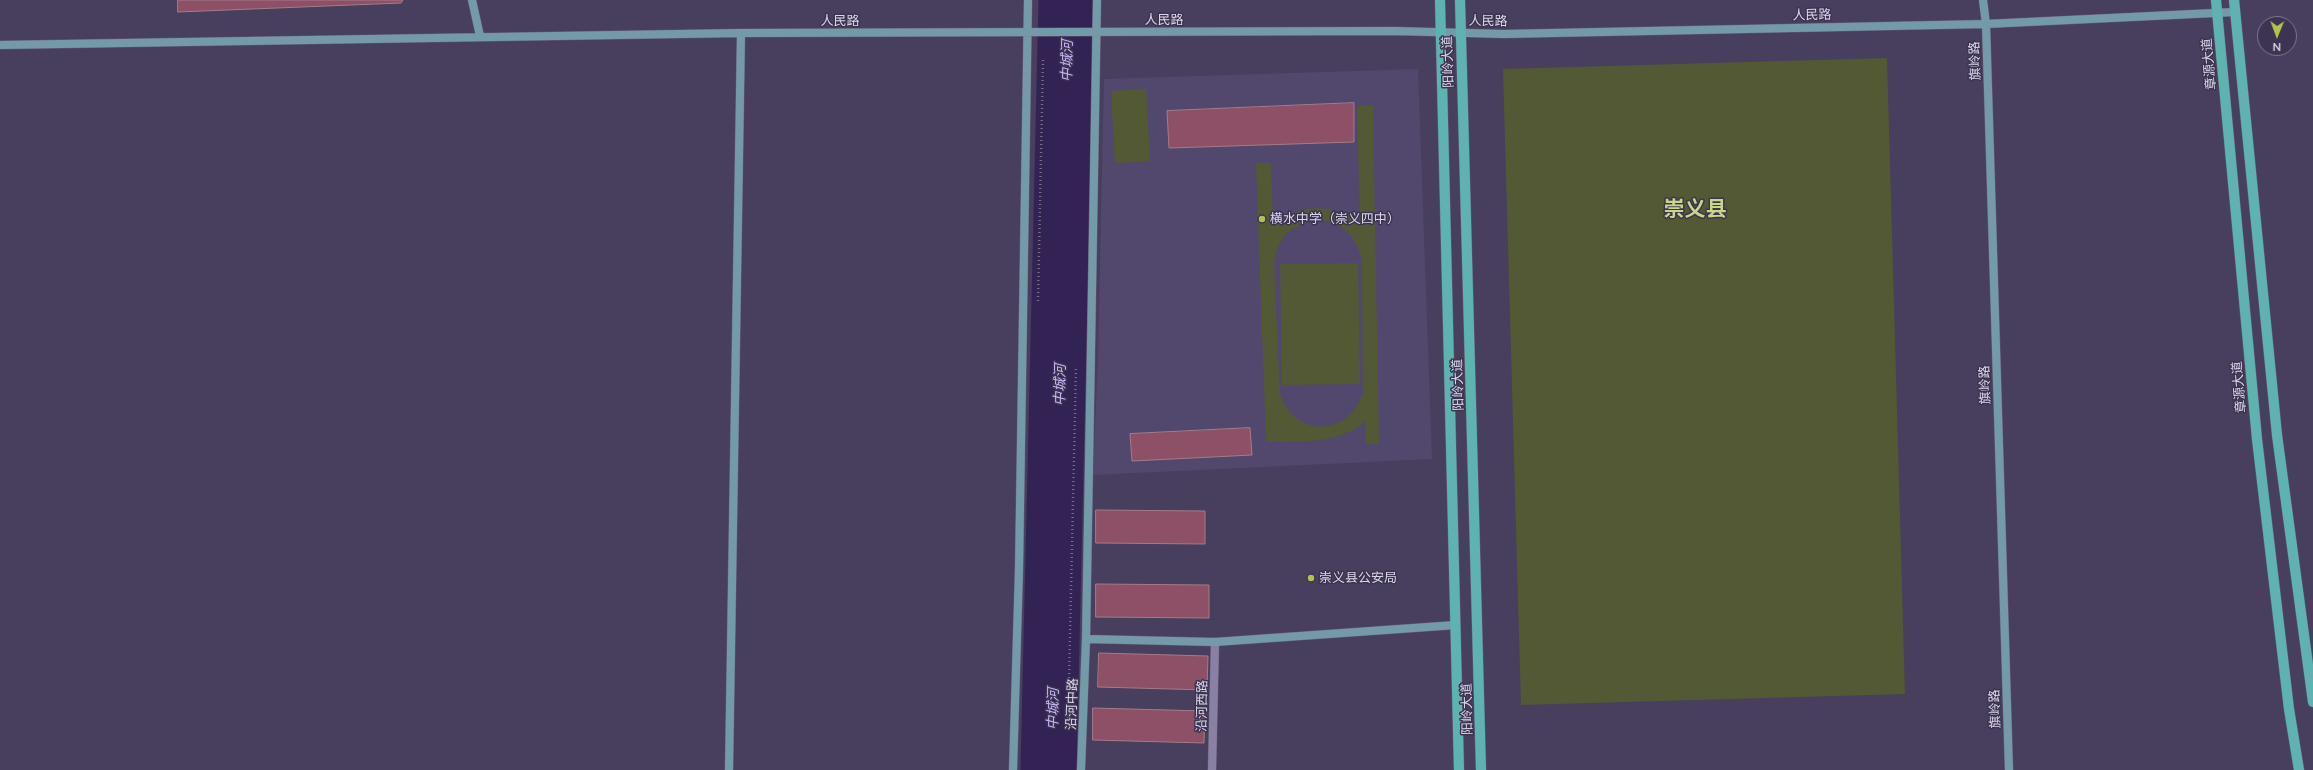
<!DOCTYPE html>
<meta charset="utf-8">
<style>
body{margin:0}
#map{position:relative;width:2313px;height:770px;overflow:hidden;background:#473f5d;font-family:Lato,sans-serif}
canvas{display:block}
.north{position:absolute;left:2257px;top:16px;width:40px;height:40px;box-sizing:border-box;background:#3d3452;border:1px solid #7c758e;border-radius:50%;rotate:181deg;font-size:11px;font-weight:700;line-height:16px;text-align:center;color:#dad6e9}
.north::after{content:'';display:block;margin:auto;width:14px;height:18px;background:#b2c34c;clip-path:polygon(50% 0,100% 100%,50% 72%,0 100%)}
</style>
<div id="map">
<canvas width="2313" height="770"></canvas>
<div class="north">N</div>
</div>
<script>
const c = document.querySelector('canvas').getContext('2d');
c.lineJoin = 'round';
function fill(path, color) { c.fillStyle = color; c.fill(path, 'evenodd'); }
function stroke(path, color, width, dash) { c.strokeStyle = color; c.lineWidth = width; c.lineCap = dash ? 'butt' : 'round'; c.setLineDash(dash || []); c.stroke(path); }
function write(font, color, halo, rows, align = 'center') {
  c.font = font + ' Lato,"Noto Sans SC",sans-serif'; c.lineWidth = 3; c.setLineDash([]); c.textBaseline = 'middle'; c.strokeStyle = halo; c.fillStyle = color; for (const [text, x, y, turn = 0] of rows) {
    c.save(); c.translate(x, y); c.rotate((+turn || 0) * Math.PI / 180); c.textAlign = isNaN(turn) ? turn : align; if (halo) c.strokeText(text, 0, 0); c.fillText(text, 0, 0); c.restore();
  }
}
const built = new Path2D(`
 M1418,69l14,390 -339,16 5,-116 6,-280z`);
const green = new Path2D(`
 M1887,58l18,636 -384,11 -18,-636z
 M1146,89l4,72 -35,2 -4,-72z
 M1373,105l6,339h-13v-23c-29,24 -64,20 -100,21l-10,-279h15l2,61c32,-20 54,-21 87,-2l-3,-116zM1316,220c26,1 42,17 46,42l1,131c-15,44 -67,45 -83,2l-6,-129c1,-26 17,-42 42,-46z
 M1358,263l2,121 -78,1 -2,-121z`);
const river = new Path2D(`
 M1036,770l18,-770
 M1061,770l18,-770`);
const building = new Path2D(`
 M178,0h225l-2,3 -223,9z
 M1354,103v39l-185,6 -2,-37z
 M1250,428l2,27 -120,6 -2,-27z
 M1096,510l109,1v33l-109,-1z
 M1096,584l113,1v33l-113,-1z
 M1099,653l109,3 -1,34 -109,-3z
 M1093,708l112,3 -1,32 -111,-3z`);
const path = new Path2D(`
 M1038,301l5,-241
 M1068,726l8,-359`);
const street = new Path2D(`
 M1212,770l3,-128`);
const secondary = new Path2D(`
 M472,0l8,36
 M1983,0l3,24 23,746
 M0,45l741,-12 654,-2 109,3 482,-10 249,-12
 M1086,639l129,3 241,-17
 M729,770l12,-737
 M1013,770l6,-201 9,-569
 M1081,770l5,-131 11,-639`);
const primary = new Path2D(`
 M1440,0l19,770
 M1460,0l21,770
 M2216,0l41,439 32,270 10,61
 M2234,0l43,435 36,267`);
const markers = [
 [1262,219,4,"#b2c34c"],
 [1311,578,4,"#b2c34c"]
];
const streetNames = [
 ["人民路",1812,15,-1],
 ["人民路",1164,20],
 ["人民路",840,21],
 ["人民路",1488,21,1],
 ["旗岭路",1975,61,-92],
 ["阳岭大道",1448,62,-92],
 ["章源大道",2209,64,-95],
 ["阳岭大道",1458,385,-92],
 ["旗岭路",1985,385,-92],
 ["章源大道",2239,387,-95],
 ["沿河中路",1072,704,-88],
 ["沿河西路",1202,706,-89],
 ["阳岭大道",1467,709,-91],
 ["旗岭路",1995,709,-92]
];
const poiNames = [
 ["横水中学（崇义四中）",1270,219],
 ["崇义县公安局",1319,578]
];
const waterNames = [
 ["中城河",1067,61,-89],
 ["中城河",1060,385,-89],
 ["中城河",1053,709,-89]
];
const townNames = [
 ["崇义县",1695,209]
];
fill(built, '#52486d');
fill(green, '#535935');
stroke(river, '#332254', 31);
fill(building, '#8d5067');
stroke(building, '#a37c89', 1);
stroke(street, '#645e77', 9);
stroke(secondary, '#645e77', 9);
stroke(primary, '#645e77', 11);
stroke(path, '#756e89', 2.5, [1, 3]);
stroke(street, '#8981a3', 8);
stroke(secondary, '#749aa9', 8);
stroke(primary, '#5eb3b0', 10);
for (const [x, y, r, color] of markers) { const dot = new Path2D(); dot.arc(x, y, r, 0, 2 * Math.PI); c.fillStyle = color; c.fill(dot); stroke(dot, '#3d3452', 1.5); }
write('13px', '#dad6e9', '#3d3452', streetNames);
write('13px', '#dad6e9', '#3d3452', poiNames, 'left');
write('italic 14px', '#c6b5f6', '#3d3452', waterNames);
write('bold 21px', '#c9d689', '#3d3452', townNames);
</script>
